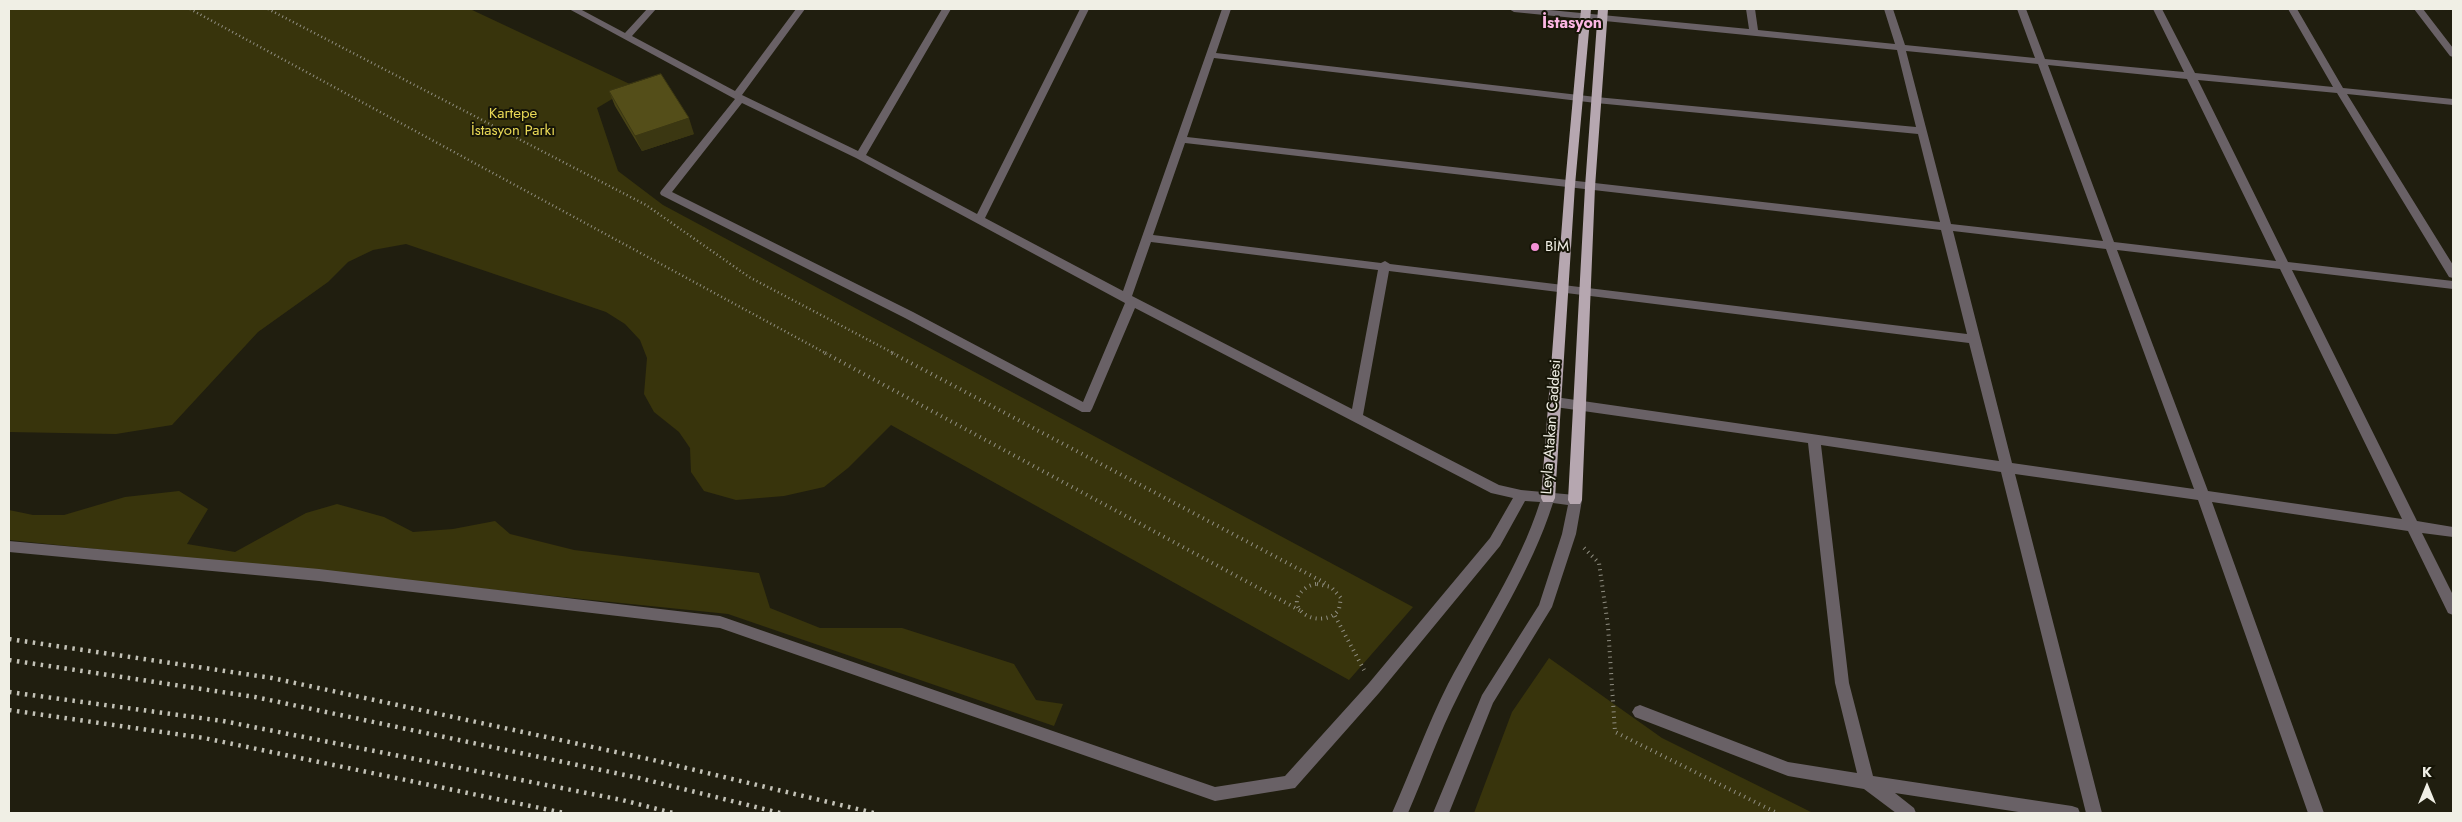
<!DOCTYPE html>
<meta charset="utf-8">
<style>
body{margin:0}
#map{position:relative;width:2462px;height:822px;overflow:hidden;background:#201e0f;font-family:Jost,sans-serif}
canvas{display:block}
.frame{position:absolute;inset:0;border:10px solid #f0efe5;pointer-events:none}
.north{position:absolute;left:2402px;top:762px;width:50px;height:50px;-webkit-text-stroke:4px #161507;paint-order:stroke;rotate:0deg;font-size:14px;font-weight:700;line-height:20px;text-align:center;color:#f0efe5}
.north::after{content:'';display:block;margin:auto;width:18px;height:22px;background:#f0efe5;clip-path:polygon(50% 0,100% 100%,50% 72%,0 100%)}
</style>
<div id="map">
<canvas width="2462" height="822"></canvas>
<div class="frame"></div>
<div class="north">K</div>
</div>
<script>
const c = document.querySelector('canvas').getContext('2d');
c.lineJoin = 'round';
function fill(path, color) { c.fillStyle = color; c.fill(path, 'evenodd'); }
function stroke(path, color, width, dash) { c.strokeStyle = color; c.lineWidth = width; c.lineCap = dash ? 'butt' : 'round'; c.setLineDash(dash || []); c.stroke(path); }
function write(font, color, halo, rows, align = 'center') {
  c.font = font + ' Jost,sans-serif'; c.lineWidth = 4; c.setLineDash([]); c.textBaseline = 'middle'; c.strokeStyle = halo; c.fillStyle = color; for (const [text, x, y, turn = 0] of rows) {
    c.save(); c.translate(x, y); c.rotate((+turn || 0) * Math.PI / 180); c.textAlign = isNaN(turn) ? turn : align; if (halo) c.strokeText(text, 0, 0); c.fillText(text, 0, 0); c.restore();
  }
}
const green = new Path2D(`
 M9,9h461l164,77 -37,22 21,63 45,34 750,402 -64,73 -458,-255 -43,43 -24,19 -40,9 -48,4 -32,-9 -13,-19 -1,-24 -11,-16 -25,-20 -10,-18 3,-36 -7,-18 -15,-16 -19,-12 -200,-68 -33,6 -25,12 -20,20 -70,50 -86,93 -56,9 -107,-2z
 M179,491l29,18 -21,35 48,8 71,-39 31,-9 47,13 29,15 40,-3 42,-8 15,13 64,16 185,23 11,35 50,20h82l112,36 22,36 27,4 -9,22 -326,-112 -719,-74v-30l24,5h31l61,-18z
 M1549,658l113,80 151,75h-339l38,-101z`);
const pathFar1 = new Path2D(`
 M190,9l637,345
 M268,9l378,196 103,72 146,77`);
const path = new Path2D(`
 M825,353l476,258
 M892,353l433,230
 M1584,548l15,15 9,63 7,106 162,81
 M1317,584l14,3 10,11 -2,11c-7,12 -28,13 -38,2 -12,-12 5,-27 16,-27z
 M1335,616l29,54`);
const minor = new Path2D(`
 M569,9h11l45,24 22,-24h9l-24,27 103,55 61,-82h9l-63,86 116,56 84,-142h9l-85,146 111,59 103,-205h9l-104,209 138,73 99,-282h9l-15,44 380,44 320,30 -19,-77 -383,-38 -5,-3h30l210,20 -3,-20h9l3,21 137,14 -11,-35h9l12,36 130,13 -18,-49h9l19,50 139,13 -31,-63h9l33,64 138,14 -45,-78h9l46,79 110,11v6l-106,-11 106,171v13l-4,-1 -112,-184 -139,-13 90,182 165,19v8l-161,-19 125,251 36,6v10l-31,-4 31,62v20l-5,-2 -40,-82 -196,-29 112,311h-16l-110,-313 -183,-26 87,339h-16l-85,-341 -180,-27 28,238 24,93 199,30 6,2 2,5h-55l-130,-20 19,15 2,5h-20l-32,-24 -76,-13 -153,-59 -3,-5 3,-5 5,-2 148,57 69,11 -22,-90 -27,-240 -253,-36 -6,-5 6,-5 444,64 -30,-118 -580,-72 -26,144 136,70 22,5 54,5 5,1 2,4 -6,34 -24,73 -59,96 -44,110h-16l49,-118 57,-90 23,-71 6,-29 -15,-2c-22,69 -62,127 -94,191 -20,39 -34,80 -51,119h-16c19,-43 35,-87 56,-129 32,-60 71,-116 92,-182l-15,-1 -25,45 -121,147 -84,95 -80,13 -495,-173 -401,-47 -310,-29v-11l310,28 401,47 495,171 70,-11 84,-93 121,-145 23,-40 -22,-5 -356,-185 -43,101 -2,3h-8l-177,-94 -244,-123 -1,-2 1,-2 74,-92zM1906,51l132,13 65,177 -152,-17zM1214,58l382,45 322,31 22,88 -753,-85zM2048,65l139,14 89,182 -162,-19zM742,103l114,55 269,145 -42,99 -170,-90 -241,-120zM1185,143l756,87 26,104 -577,-70 -5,-3 -4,2 -228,-28zM1953,231l153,18 88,240 -182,-26zM1151,242l227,28 -26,139 -220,-113zM2117,250l163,19 122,250 -194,-28z
 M2414,9h9l30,39v9l-3,-1z`);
const major = new Path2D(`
 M1581,9h10l-16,176 -20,313 -2,4h-10l-2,-4 24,-313z
 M1598,9h10l-13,178 -13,313 -2,4h-10l-2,-4 17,-313z`);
const rail = new Path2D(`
 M9,639l263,39 381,82 221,53
 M9,660l246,37 384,81 141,35
 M9,692l214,29 399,79 51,13
 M9,710l195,28 360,75`);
const wall = new Path2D(`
 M609,91l85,43 -52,17 -27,-45z`);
const shadedWall = new Path2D(`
 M689,118l5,16 -52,17 -7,-15z`);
const building = new Path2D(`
 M661,74l28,44 -54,18 -26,-45z`);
const markers = [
 [1535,247,5,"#f391d5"]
];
const parkNames = [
 ["Kartepe",513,114],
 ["İstasyon Parkı",513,131]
];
const poiNames = [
 ["BİM",1545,247]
];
const streetNames = [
 ["Leyla Atakan Caddesi",1552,427,-86]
];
const farDistrictnames = [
 ["İstasyon",1572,24]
];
fill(green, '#38340c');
stroke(pathFar1, '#918f83', 2.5, [1, 3]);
stroke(path, '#918f83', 4, [1, 4.5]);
fill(minor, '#696166');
fill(major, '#b6a7b0');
stroke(rail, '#c3c2b7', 4.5, [2.5, 5.5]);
fill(wall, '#484316');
fill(shadedWall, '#3b3712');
fill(building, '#544e19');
stroke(building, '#3b3712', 1);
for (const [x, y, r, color] of markers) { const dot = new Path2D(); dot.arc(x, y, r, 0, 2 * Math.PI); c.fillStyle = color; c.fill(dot); stroke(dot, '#161507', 2); }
write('15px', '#e9d956', '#161507', parkNames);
write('15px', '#f0efe5', '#161507', poiNames, 'left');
write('15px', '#f0efe5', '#161507', streetNames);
write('bold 16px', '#fbb5e3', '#161507', farDistrictnames);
</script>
